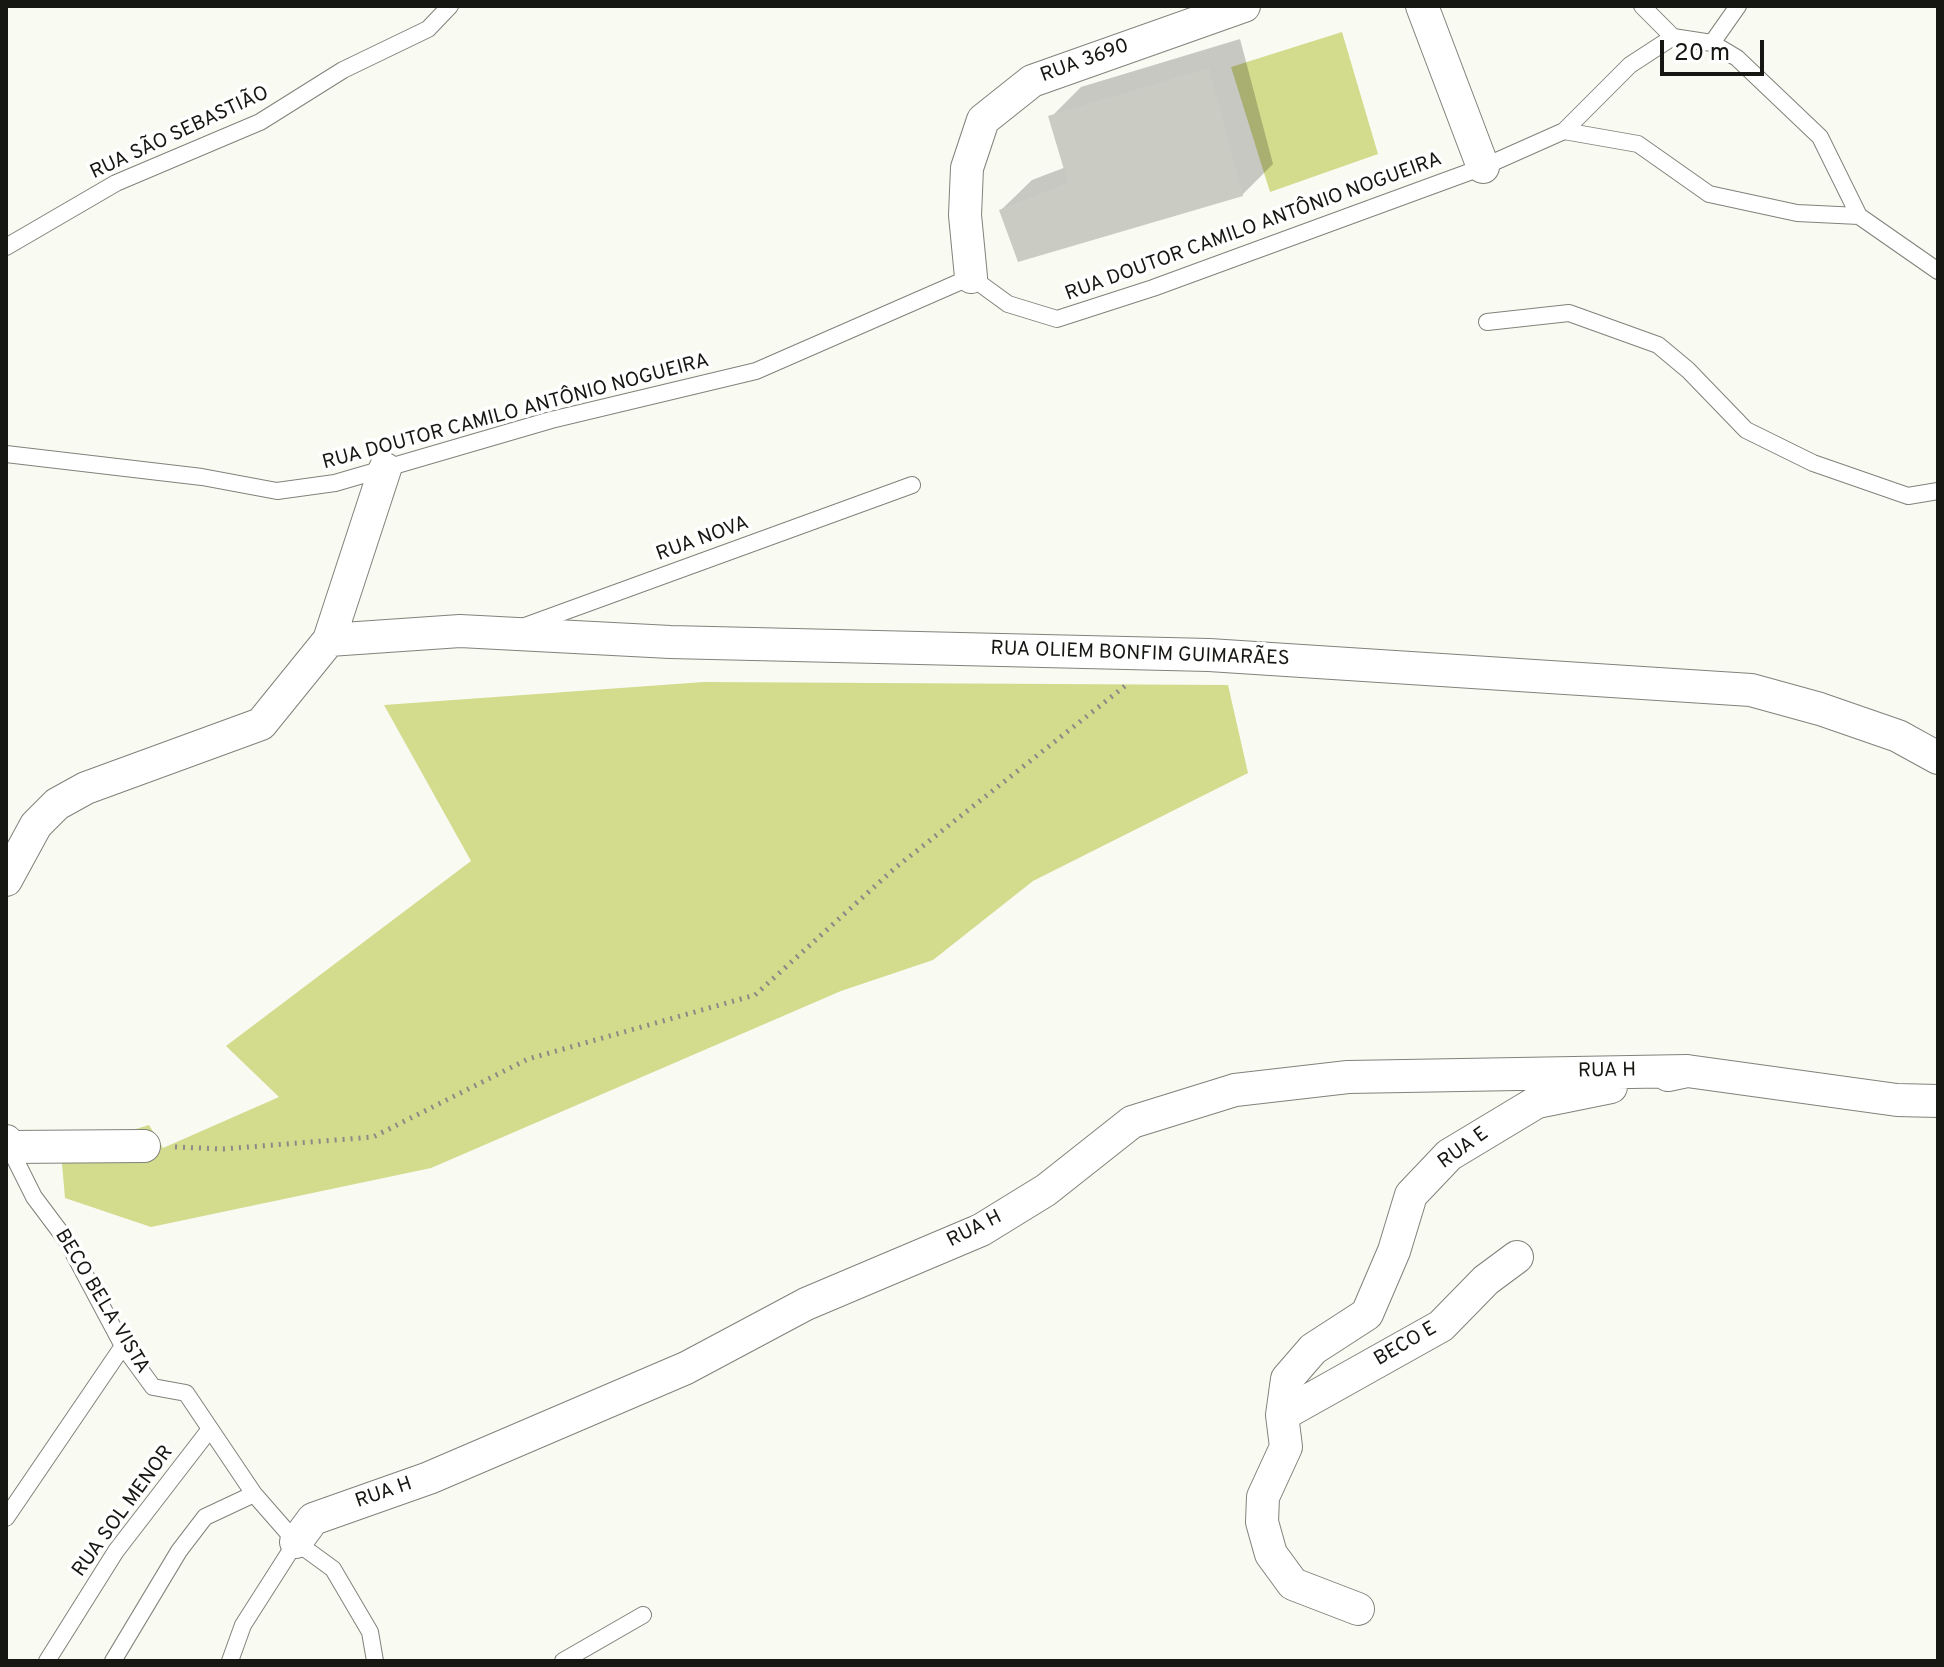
<!DOCTYPE html>
<meta charset="utf-8">
<style>
body{margin:0}
#map{position:relative;width:1944px;height:1667px;overflow:hidden;background:#f9faf2;font-family:Overpass,sans-serif}
canvas{display:block}
.frame{position:absolute;inset:0;border:8px solid #161613;pointer-events:none}
.scale{position:absolute;left:1660px;top:40px;width:104px;height:36px;box-sizing:border-box;border:4px solid #161613;border-top:0;padding-left:10px;font-size:24px;line-height:28px;white-space:nowrap;color:#161613;-webkit-text-stroke:6px #fff;paint-order:stroke}
</style>
<div id="map">
<canvas width="1944" height="1667"></canvas>
<div class="frame"></div>
<div class="scale">20 m</div>
</div>
<script>
const c = document.querySelector('canvas').getContext('2d');
c.lineJoin = 'round';
function fill(path, color) { c.fillStyle = color; c.fill(path, 'evenodd'); }
function stroke(path, color, width, dash) { c.strokeStyle = color; c.lineWidth = width; c.lineCap = dash ? 'butt' : 'round'; c.setLineDash(dash || []); c.stroke(path); }
function write(font, color, halo, rows, align = 'center') {
  c.font = font + ' Overpass,sans-serif'; c.lineWidth = 7; c.setLineDash([]); c.textBaseline = 'middle'; c.strokeStyle = halo; c.fillStyle = color; for (const [text, x, y, turn = 0] of rows) {
    c.save(); c.translate(x, y); c.rotate((+turn || 0) * Math.PI / 180); c.textAlign = isNaN(turn) ? turn : align; if (halo) c.strokeText(text, 0, 0); c.fillText(text, 0, 0); c.restore();
  }
}
const green = new Path2D(`
 M1342,32l36,122 -108,38 -39,-125z
 M704,682l524,3 20,88 -215,108 -100,79 -92,31 -410,177 -280,59 -86,-29 -4,-46 88,-27 14,23 116,-51 -53,-51 245,-185 -87,-156z`);
const shadow = new Path2D(`
 M1240,39l33,125 -31,31 -241,15 31,-30 34,-13 -15,-50 30,-30z`);
const building = new Path2D(`
 M1209,68l34,128 -225,66 -19,-52 69,-27 -20,-67z`);
const path = new Path2D(`
 M175,1147l48,2 150,-12 155,-78 227,-64 140,-127 230,-182`);
const lane = new Path2D(`
 M1642,6l31,31
 M1712,43l26,-37
 M1564,131l74,13 71,50 88,19 62,3
 M6,247l110,-64 144,-61 83,-52 85,-41 22,-23
 M1487,322l82,-9 89,32 30,25 58,60 67,33 95,33 30,-5
 M6,454l196,23 75,14 58,-8 216,-63 205,-49 215,-94 37,27 49,15 96,-31 330,-121 81,-36 66,-66 43,-28 39,6 25,15 83,79 39,79 79,55
 M525,626l387,-141
 M9,1147l25,50 33,44 56,105 30,41 33,6 68,101 42,48 37,27 37,63 5,29
 M6,1518l117,-172
 M47,1661l69,-110 94,-122
 M113,1661l66,-110 26,-34 49,-23
 M230,1661l13,-36 53,-83
 M563,1661l80,-46`);
const street = new Path2D(`
 M1422,6l61,161
 M971,277l-6,-62 2,-47 16,-48 49,-39 212,-75
 M329,640l131,-9 210,11 539,13 542,35 69,19 78,27 40,22
 M6,880l30,-55 21,-21 29,-16 175,-64 68,-84 56,-171
 M1668,1075l19,-4 210,29 41,1
 M6,1141l3,6 135,-1
 M1282,1415l159,-89 45,-46 31,-23
 M296,1542l17,-23 116,-41 257,-110 120,-64 175,-74 65,-40 86,-68 103,-32 113,-13 339,-6
 M1358,1609l-65,-25 -22,-30 -9,-32 1,-25 23,-50 -4,-32 5,-36 26,-30 54,-35 27,-63 17,-56 38,-40 88,-53 74,-15`);
const streetNames = [
 ["RUA 3690",1085,62,-20],
 ["RUA SÃO SEBASTIÃO",180,134,-25],
 ["RUA DOUTOR CAMILO ANTÔNIO NOGUEIRA",1254,228,-20],
 ["RUA DOUTOR CAMILO ANTÔNIO NOGUEIRA",516,413,-15],
 ["RUA NOVA",703,540,-20],
 ["RUA OLIEM BONFIM GUIMARÃES",1140,655,2],
 ["RUA H",1607,1072,-1],
 ["RUA E",1464,1149,-36],
 ["RUA H",975,1230,-27],
 ["BECO BELA VISTA",101,1302,59],
 ["BECO E",1406,1345,-30],
 ["RUA H",384,1494,-19],
 ["RUA SOL MENOR",124,1512,-54]
];
fill(green, '#d3db8d');
fill(shadow, '#0003');
fill(building, '#cacbc2');
stroke(lane, '#81827b', 18);
stroke(street, '#81827b', 34);
stroke(path, '#8a8b85', 5, [2, 6]);
stroke(lane, '#fff', 16);
stroke(street, '#fff', 32);
write('20px', '#161613', '#fff', streetNames);
</script>
